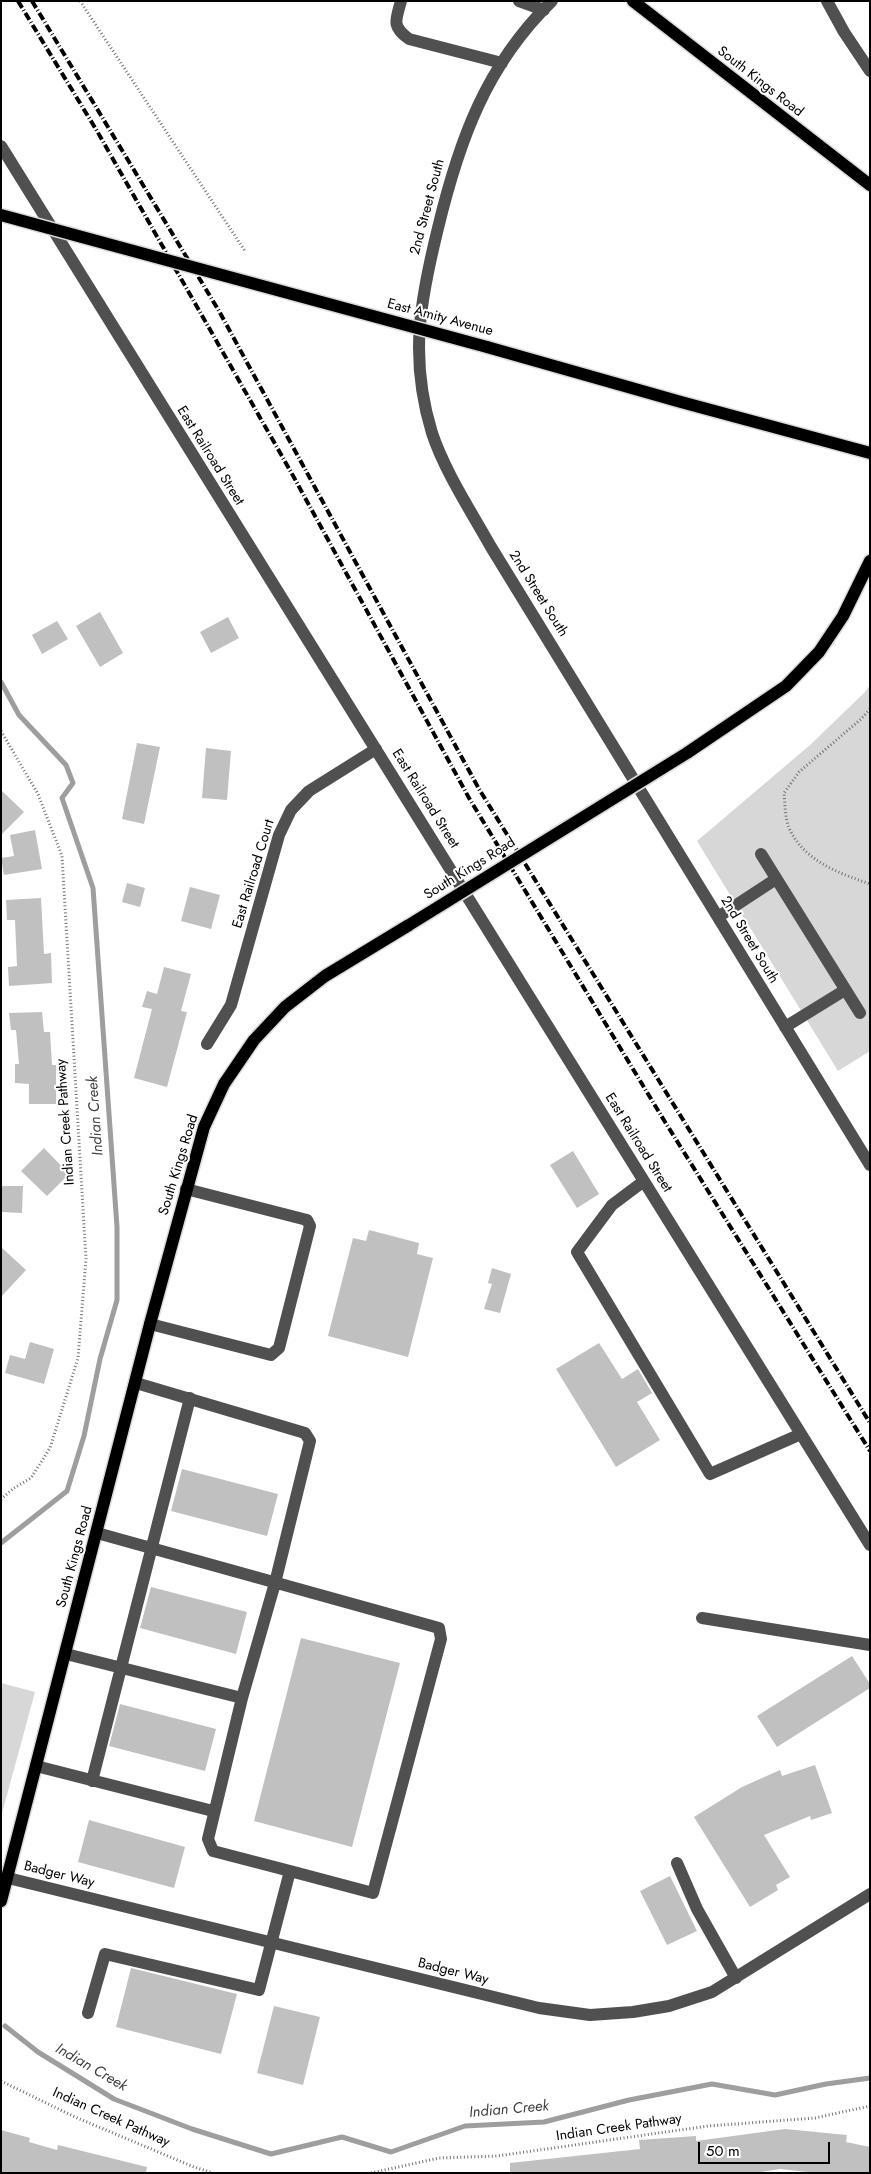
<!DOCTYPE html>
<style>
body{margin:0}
#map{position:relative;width:871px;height:2174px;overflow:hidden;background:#fff;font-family:Jost,sans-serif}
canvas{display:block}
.frame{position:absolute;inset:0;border:2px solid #000;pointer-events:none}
.scale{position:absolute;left:698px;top:2142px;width:132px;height:22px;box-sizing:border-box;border:2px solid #000;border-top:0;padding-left:6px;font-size:15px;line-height:18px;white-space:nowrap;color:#000;-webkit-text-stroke:4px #fff;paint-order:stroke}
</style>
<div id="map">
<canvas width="871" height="2174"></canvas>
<div class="frame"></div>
<div class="scale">50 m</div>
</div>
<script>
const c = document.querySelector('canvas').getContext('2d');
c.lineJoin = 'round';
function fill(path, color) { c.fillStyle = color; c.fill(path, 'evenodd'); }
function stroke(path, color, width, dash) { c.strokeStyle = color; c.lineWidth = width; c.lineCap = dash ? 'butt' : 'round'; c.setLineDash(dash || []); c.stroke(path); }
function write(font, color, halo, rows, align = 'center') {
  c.font = font + ' Jost,sans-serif'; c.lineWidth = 4; c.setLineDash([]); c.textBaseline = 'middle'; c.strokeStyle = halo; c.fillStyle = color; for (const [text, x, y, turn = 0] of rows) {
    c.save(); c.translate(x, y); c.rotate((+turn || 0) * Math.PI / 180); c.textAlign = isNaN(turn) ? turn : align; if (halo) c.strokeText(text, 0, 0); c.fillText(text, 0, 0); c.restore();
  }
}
const green = new Path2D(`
 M870,685v366l-32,20 -141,-230 113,-96 55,-53z
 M1,1683l34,9 -34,125z`);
const stream = new Path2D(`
 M1,682l18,33 47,50 7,18 -11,15 31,90 24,339v73l-17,59 -16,77 -17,55 -66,52
 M5,2026l33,26 76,47 78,30 79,25 71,-17 49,15 74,-26 79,-4 85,-22 83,-16 63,11 51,-11 44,-6`);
const building = new Path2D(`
 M100,612l23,41 -23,14 -24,-41z
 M228,617l11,21 -28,15 -11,-21z
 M57,621l11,18 -26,15 -10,-19z
 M137,743l23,4 -16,77 -22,-5z
 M206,748l25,3 -4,49 -25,-2z
 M1,790l23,22 -23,23z
 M35,830l7,39 -38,6 -3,-17 13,-2 -4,-21z
 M127,883l18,5 -5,19 -18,-5z
 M190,887l30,8 -9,34 -30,-8z
 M41,898l3,56 7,-1 1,30 -43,3 -1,-19 9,-1 -2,-46h-8l-1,-20z
 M164,967l27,7 -10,37 6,1 -20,75 -33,-9 18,-69 -10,-2 5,-16 10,3z
 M42,1012l2,20h6l2,33h4v39h-27v-20l-14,-1v-19h4l-3,-34h-5l-2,-17z
 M44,1148l25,26 -22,22 -26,-25z
 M573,1151l26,43 -22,14 -27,-43z
 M1,1186h22l-1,27 -21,-1z
 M369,1230l50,13 -2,11 16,4 -25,99 -80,-21 25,-98 13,3z
 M1,1247l25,23 -25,27z
 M492,1268l19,6 -11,39 -16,-4 8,-25 -4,-1z
 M30,1342l24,7 -10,35 -39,-11 5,-18 15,4z
 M599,1343l23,36 16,-10 14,24 -15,9 23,38 -44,27 -60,-98z
 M182,1469l96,25 -11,42 -96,-25z
 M151,1587l96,25 -11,42 -96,-26z
 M301,1638l99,25 -48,184 -98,-26z
 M852,1656l18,28v4l-93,59 -20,-31z
 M120,1704l96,25 -11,42 -96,-25z
 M815,1765l17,48 -21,7 -1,-4 -46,19 26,42 -14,8 2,5 -28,17 -56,-90 48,-30 38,-17 2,6z
 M89,1820l96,27 -11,41 -96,-26z
 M670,1876l27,55 -30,14 -27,-54z
 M131,1968l106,26 -16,60 -105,-27z
 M274,2006l46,11 -17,68 -46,-12z
 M785,2129l62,6 -1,7 24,5v26h-54l-36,-4 -26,4h-244v-10l130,-14 -1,-9 57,-4v5z
 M1,2130l29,8 -1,4 28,8 1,-5 89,22 -1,6h-145z`);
const path = new Path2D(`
 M80,1l165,250
 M870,709l-9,10 -62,53 -15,21c1,10 1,25 5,35 15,33 49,45 81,56
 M1,731l37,63 24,62 24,403 -8,99 -28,90 -19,30 -17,10 -13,11
 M1,2081l74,36 119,50 19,6
 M371,2173l68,-15 58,-2 211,-30 107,-8 55,-12`);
const minor = new Path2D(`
 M401,1c-5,19 -10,25 8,38l93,24
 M519,1l25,9
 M552,1c-66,64 -93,140 -114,227 -18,73 -29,130 -6,205 13,39 39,78 59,114l379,618
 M827,1l17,31 26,39
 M1,146l869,1399
 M761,854l99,159
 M718,917l58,-38
 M785,1027l60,-37
 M207,1044l24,-39 48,-170 12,-25 18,-19 67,-42
 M644,1181l-32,24 -35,47 133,222 91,-40
 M150,1324l121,31 8,-7 31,-122 -3,-6 -121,-31
 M97,1533l342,95 2,11 -68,254 -83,-22
 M702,1618l168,27
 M66,1654l176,44
 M36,1766l177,45
 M92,1781l98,-383
 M677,1863l20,46 39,69
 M8,1878l531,130 51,7 43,-3 36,-6 43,-14 158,-98
 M88,2013l17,-59 154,36 31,-119 -77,-20 -5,-12 34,-141 33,-115 35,-142 -5,-8 -169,-50`);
const major = new Path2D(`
 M633,1l237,184
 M487,347l194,55 189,51
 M687,753l99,-67 33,-34 24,-36 27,-55
 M1,1901l149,-577 54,-197 20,-43 30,-44 31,-33 40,-31 84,-51`);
const rail = new Path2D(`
 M18,1l79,130 194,341 178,326 193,319 208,334
 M32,1l187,310 260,478 391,634`);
const majorBridge = new Path2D(`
 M1,215l486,132
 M409,925l278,-172`);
const streetNames = [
 ["South Kings Road",760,82,38],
 ["2nd Street South",428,207,-75],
 ["East Amity Avenue",440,318,15],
 ["East Railroad Street",210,456,58],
 ["2nd Street South",538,594,58],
 ["East Railroad Street",425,799,58],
 ["South Kings Road",470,869,-32],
 ["East Railroad Court",254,874,-73],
 ["2nd Street South",749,940,59],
 ["Indian Creek Pathway",66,1122,-94],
 ["East Railroad Street",638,1143,58],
 ["South Kings Road",179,1165,-73],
 ["South Kings Road",75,1557,-75],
 ["Badger Way",59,1875,14],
 ["Badger Way",453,1972,14],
 ["Indian Creek Pathway",111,2118,24],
 ["Indian Creek Pathway",619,2128,-8]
];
const waterNames = [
 ["Indian Creek",96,1116,-94],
 ["Indian Creek",91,2068,30],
 ["Indian Creek",509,2110,-5]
];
fill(green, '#d7d7d7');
stroke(stream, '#9e9e9e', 5);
fill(building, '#c0c0c0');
stroke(major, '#dbdbdb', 15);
stroke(path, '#727272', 3, [1, 2.5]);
stroke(minor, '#505050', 12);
stroke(major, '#000', 12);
stroke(rail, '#000', 4, [8, 2.5, 1, 2.5]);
stroke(majorBridge, '#dbdbdb', 15, []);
stroke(majorBridge, '#000', 12);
write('14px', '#000', '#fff', streetNames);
write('italic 15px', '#3f3f3f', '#fff', waterNames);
</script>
